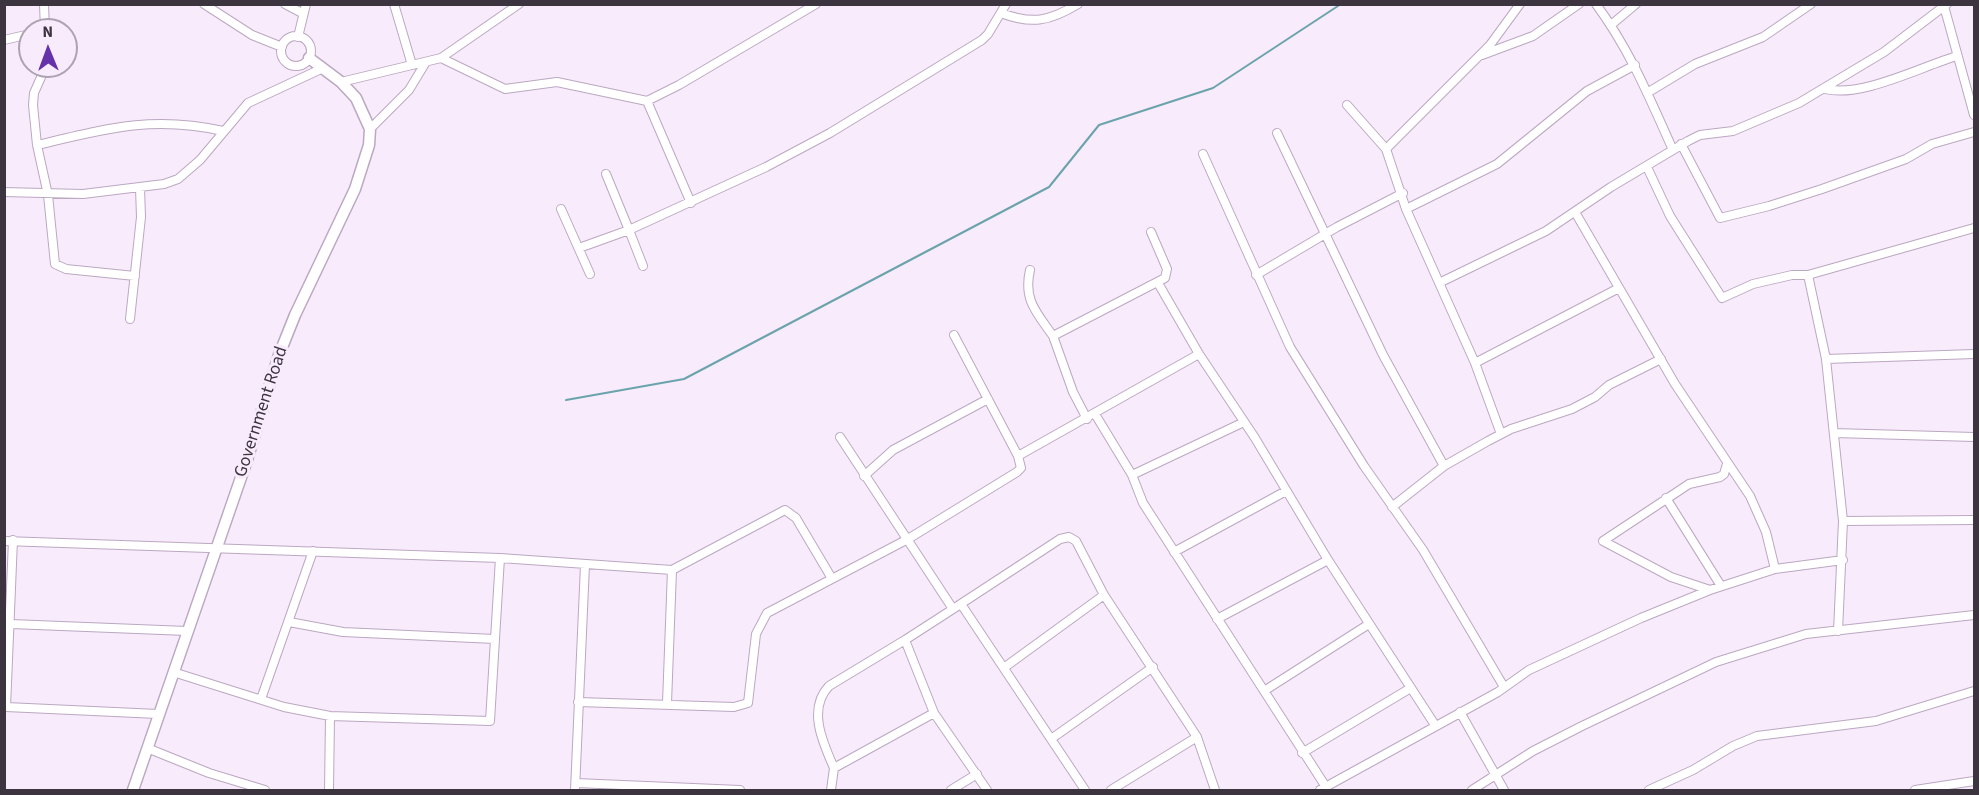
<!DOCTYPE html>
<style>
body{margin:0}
#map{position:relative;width:1979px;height:795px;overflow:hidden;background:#f8ebfc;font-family:"Source Sans 3",sans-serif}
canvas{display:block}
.frame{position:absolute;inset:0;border:6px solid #3c343e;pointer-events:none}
.north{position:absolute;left:18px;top:18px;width:60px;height:60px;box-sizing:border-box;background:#f8ebfc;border:2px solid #ada2b0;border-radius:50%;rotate:359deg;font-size:16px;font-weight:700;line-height:24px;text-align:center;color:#3c343e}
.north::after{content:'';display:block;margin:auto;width:21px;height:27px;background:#6532a9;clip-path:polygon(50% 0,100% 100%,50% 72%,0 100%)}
</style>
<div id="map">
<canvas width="1979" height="795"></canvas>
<div class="frame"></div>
<div class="north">N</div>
</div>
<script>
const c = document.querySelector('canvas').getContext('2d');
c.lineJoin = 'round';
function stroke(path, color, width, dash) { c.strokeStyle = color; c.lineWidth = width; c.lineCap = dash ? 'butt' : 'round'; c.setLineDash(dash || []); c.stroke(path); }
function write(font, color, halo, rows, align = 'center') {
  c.font = font + ' "Source Sans 3",sans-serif'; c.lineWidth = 6; c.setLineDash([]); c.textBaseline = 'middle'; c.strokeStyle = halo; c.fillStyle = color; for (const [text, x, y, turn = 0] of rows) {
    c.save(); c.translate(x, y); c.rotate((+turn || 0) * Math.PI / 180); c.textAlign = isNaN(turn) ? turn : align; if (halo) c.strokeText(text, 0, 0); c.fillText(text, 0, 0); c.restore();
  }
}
const stream = new Path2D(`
 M566,400l118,-21 365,-192 50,-62 114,-37 128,-84`);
const minor = new Path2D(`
 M44,4l1,26
 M204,4l48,31 30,12
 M285,4l17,9
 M394,4l18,61
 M1596,4c35,48 53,93 77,146
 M1944,6l30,109
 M1001,13c31,12 49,8 77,-9
 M1611,25l25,-21
 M281 51a15 15 0 1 1 30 0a15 15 0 1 1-30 0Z
 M298,37l8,-33
 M4,40l26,-6
 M1482,55l51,-19 46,-32
 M441,58l64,31 52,-7 90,19 32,-16 137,-81
 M46,66l-12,27 -1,12 4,40 11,50 7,69 11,5 69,7
 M341,82l100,-24 78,-54
 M1825,89c36,9 95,-22 132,-33
 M1647,93l48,-29 68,-27 48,-33
 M647,101l44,102
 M1347,105l39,44 20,60 69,154 26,71
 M370,129l39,-39 17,-28
 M1277,133l106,222 61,111
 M1681,144l39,74 49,-12 53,-17 84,-30 26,-15 42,-12
 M37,145c68,-16 115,-30 186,-14
 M1386,149l104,-104 30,-41
 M1203,154l87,193 74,119 59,84 81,137
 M1647,167l23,49 52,82 31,-14 39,-9h16l166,-47
 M606,174l23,56 137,-63 64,-34 152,-93 6,-6 18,-30
 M4,192l79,2 81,-10 14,-5 22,-19 48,-57 73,-34
 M561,209l29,65
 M1406,209l91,-45 90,-73 48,-26
 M1575,212l100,172 75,112 16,36 9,37
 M579,248l50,-18 14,36
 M1030,270c-7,30 7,43 23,66
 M1256,275l81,-48 66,-34
 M1808,275l18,84 17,162 -5,110
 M1158,283l41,71 56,84 73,122 107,165
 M1439,283l107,-52 65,-44 77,-46 12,-6 33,-4 66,-28 85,-51 63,-48
 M130,319l11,-102 -1,-29
 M1826,359l148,-5
 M1475,363l144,-75
 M1095,414l37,61 11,28 183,284
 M1087,419l-14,-27 -20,-56 112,-58 2,-9 -16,-37
 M1834,433l140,4
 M840,437l113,172 107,-70 9,-2 7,4 28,54 93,142 18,53
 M1018,456l181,-102
 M1132,475l112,-53
 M864,476l29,-26 95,-51
 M1666,498l55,88
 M1392,507l52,-41 44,-25 23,-12 61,-20 23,-12 14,-12 52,-26
 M1843,521l131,-1
 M13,540l-7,167 152,7
 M4,541l496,17 172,12 113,-60 11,8 35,59
 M1174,552l112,-61
 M1710,590l-39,-13 -68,-36 86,-57 31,-7 4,-3 3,-10
 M961,604l124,186
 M953,609l-48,31 29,73 53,77
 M1217,619l111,-59
 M289,622l54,10 152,7 5,-81
 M11,624l176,7
 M1005,667l99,-72
 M173,672l111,35 46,9 160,5 5,-82
 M1264,691l105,-67
 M261,699l52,-148
 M578,702l156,5 14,-4 8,-69 11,-21 141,-74 109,-67 4,-4 -3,-12 -64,-121
 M667,703l5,-133
 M1460,712l44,78
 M1051,739l102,-72
 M147,748l62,25 56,17
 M1302,753l107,-64
 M834,768c-11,-25 -27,-59 -5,-82l76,-46
 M576,783l164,7
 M329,790l1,-74
 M575,790l10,-225
 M831,790l3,-22 100,-55
 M951,790l26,-16
 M1111,790l86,-53
 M1320,790l178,-98 31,-22 112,-52 69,-28 65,-21 68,-9
 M1472,790l61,-39 49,-25 134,-64 90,-28 168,-19
 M1649,790l44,-20 40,-24 24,-10 119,-15 98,-30
 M1915,790l59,-9`);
const tertiary = new Path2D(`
 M133,790l113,-327 33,-108 16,-40 60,-126 14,-44 1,-16 -14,-31 -15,-16 -32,-24`);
const streetNames = [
 ["Government Road",262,412,-72]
];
stroke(stream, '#6ba3ac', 2);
stroke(minor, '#bba8c1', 10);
stroke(tertiary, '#bba8c1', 13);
stroke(minor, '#fff', 8);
stroke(tertiary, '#fff', 10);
write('18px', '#3c343e', '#f8ebfc', streetNames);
</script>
